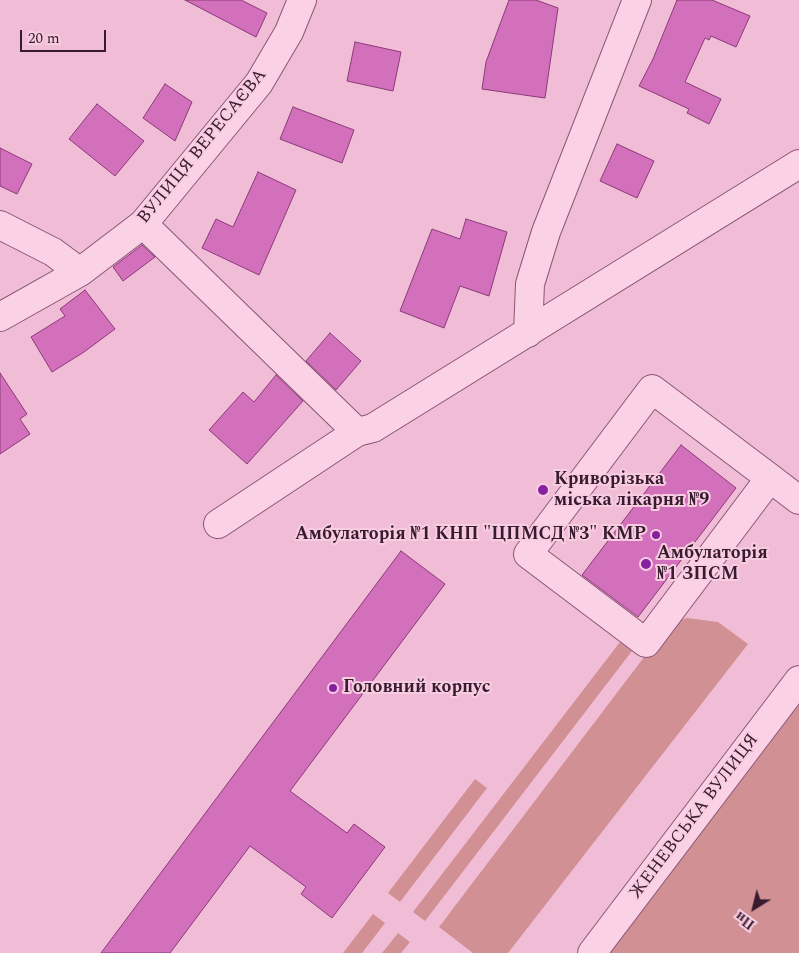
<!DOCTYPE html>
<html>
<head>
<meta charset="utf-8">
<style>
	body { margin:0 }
	#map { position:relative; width:799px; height:953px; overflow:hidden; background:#f1bdd6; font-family:Spectral,serif }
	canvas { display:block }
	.north { position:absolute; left:729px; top:883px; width:50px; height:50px; -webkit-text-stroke:4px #f8cde1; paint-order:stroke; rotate:216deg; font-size:14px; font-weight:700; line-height:20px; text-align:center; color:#381b2f }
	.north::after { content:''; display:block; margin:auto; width:18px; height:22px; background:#381b2f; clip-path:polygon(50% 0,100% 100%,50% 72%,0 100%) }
	.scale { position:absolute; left:20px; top:30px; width:86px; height:22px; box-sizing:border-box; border:2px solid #381b2f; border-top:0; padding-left:6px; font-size:15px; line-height:18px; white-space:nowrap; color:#381b2f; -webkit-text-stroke:4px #f8cde1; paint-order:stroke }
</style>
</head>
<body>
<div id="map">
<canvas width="799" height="953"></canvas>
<div class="north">Пн</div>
<div class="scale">20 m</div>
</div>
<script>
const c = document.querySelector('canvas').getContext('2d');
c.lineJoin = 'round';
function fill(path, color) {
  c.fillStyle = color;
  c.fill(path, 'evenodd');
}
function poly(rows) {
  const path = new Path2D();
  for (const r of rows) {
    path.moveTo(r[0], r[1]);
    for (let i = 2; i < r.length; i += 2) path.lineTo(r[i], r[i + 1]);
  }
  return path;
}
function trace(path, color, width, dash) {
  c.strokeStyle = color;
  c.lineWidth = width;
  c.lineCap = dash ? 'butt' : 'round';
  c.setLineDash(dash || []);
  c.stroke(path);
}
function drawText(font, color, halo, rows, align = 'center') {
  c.font = font + ' Spectral,serif';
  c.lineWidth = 4;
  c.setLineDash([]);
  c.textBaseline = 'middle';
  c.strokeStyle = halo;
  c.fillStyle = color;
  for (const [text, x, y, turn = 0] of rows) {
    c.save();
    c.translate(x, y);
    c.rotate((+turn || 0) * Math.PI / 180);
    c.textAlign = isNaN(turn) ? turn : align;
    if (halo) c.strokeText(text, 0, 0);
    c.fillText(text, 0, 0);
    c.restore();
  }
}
const green = poly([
	[687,618,718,622,748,644,508,953,473,953,439,927,670,623],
	[620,642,632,651,425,921,413,912],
	[799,680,799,953,592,953],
	[475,779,487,788,400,902,388,893],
	[373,914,385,923,362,953,343,953],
	[398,933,410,942,401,953,382,953]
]);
const building = poly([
	[185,0,241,0,267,13,256,37,185,0],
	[509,0,536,0,558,8,545,98,482,89,486,62,509,0],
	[677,0,712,0,750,16,736,47,711,36,709,40,705,38,685,82,721,99,709,124,687,113,689,109,639,86,653,59,677,0],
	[355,42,401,52,393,91,347,81,355,42],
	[165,84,192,102,175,141,143,118,165,84],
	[97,104,144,141,115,176,69,139,97,104],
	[293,107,354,130,342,163,280,139,293,107],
	[617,144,654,161,637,198,600,181,617,144],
	[0,148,32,164,17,194,0,186,0,148],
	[258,172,296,190,259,275,202,248,216,219,233,227,258,172],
	[466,219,507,232,489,296,460,286,444,328,400,311,432,229,460,239,466,219],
	[142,245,155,257,123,281,113,267,142,245],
	[85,290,115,329,84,352,52,372,31,337,65,316,60,309,85,290],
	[330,333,361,361,336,390,306,361,330,333],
	[0,373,27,414,20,419,30,434,0,454,0,373],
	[276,375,303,401,247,464,209,430,243,392,254,402,276,375],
	[681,445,736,488,638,617,582,575,681,445],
	[401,551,445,584,290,791,347,833,354,824,385,847,332,918,301,894,306,887,250,846,170,953,101,953,401,551]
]);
const minor = poly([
	[143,224,357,432,373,428,799,164],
	[0,225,53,252,80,272],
	[0,317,80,272,143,224,259,83,289,32,302,0],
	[528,333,530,284,546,232,637,0],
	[770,478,652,389,528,554,646,643,770,478,799,500],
	[218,524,357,432],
	[592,953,799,680]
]);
const markers = [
	[543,490,6,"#86209e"],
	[656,535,5,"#86209e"],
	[646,564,6,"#86209e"],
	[333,688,5,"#86209e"]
];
const streetNames = [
	["ВУЛИЦЯ ВЕРЕСАЄВА",203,147,-51],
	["ЖЕНЕВСЬКА ВУЛИЦЯ",695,817,-53]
];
const poiNames = [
	["Криворізька",554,480],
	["міська лікарня №9",554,501],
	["Амбулаторія №1 КНП \"ЦПМСД №3\" КМР",646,535,"right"],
	["Амбулаторія",657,554],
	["№1 ЗПСМ",657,575],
	["Головний корпус",343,688]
];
fill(green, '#d09094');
fill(building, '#d270bb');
trace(building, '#8b3979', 1);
trace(minor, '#8a5577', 30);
trace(minor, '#fbd1e5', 28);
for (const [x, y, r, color] of markers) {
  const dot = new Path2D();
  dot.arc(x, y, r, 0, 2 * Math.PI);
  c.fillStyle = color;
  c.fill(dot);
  trace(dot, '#f8cde1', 2);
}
drawText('18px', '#381b2f', '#f8cde1', streetNames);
drawText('bold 18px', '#381b2f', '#f8cde1', poiNames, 'left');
</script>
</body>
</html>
